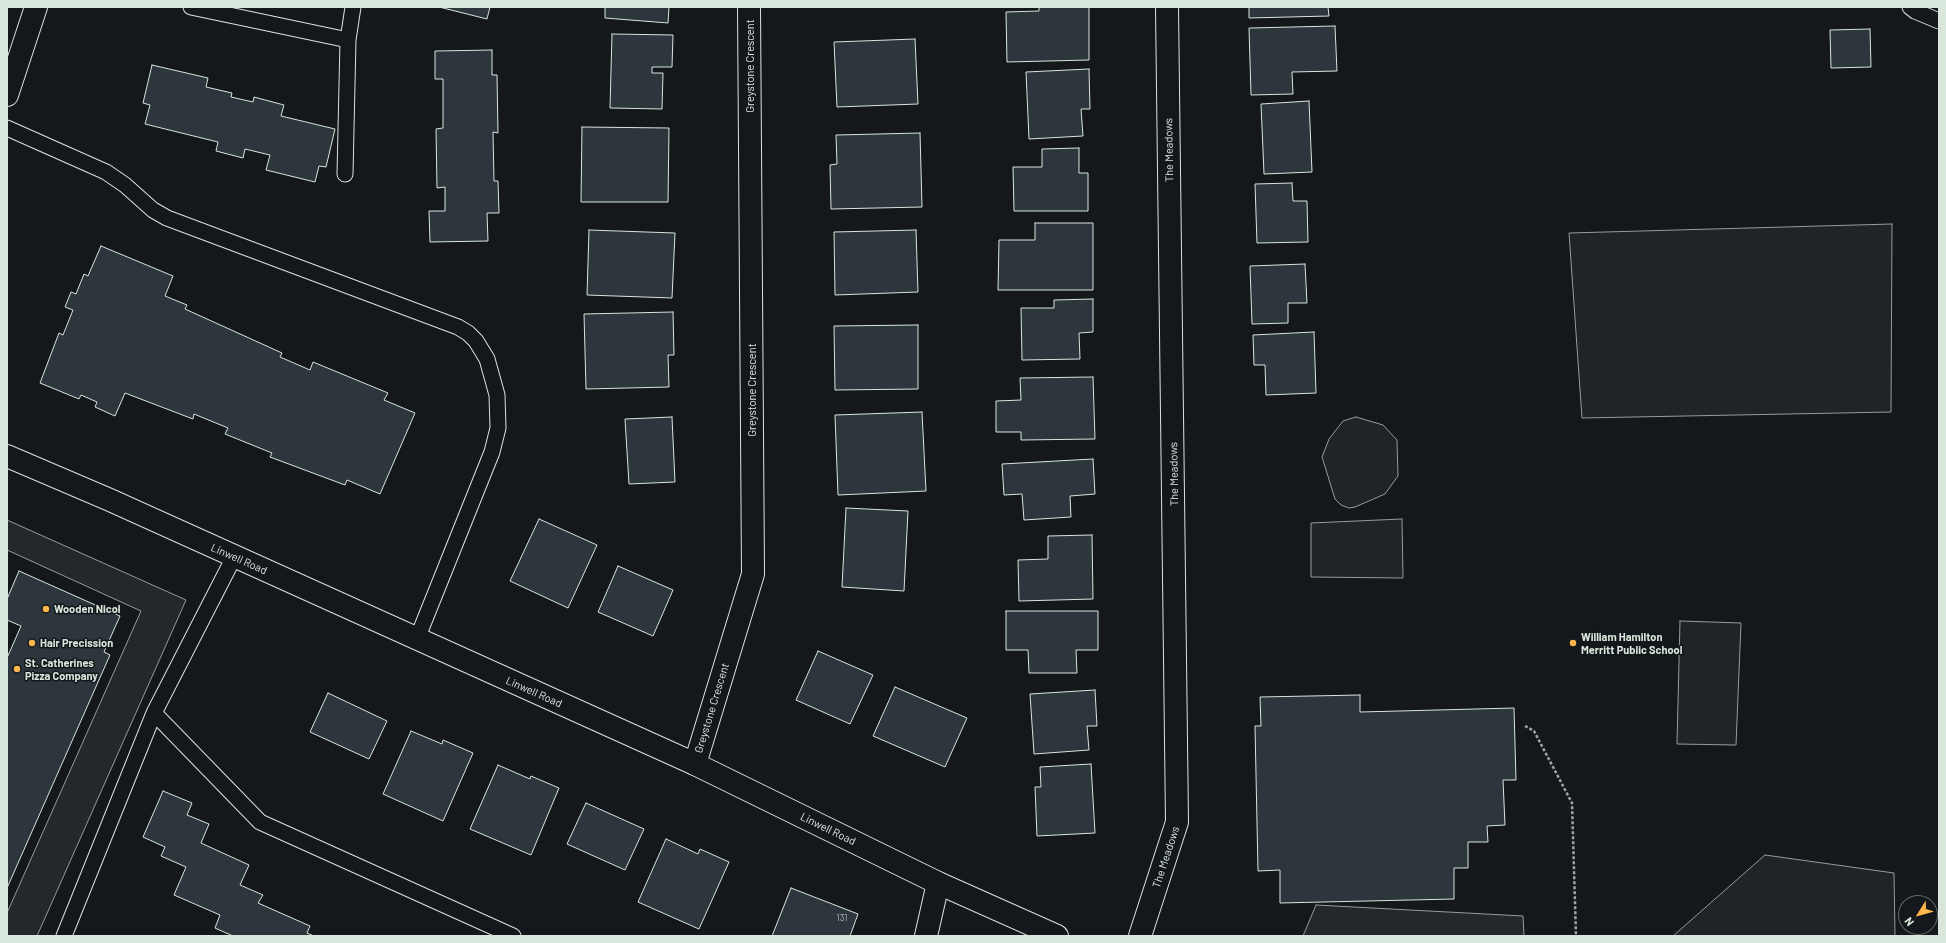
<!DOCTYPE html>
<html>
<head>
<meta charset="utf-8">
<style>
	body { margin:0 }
	#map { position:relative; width:1946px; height:943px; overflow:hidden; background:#14181c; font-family:Barlow,sans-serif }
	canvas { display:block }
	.frame { position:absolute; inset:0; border:8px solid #d8e6dc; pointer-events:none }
	.north { position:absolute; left:1898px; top:895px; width:40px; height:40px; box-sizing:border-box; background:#14181c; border:1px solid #626a69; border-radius:50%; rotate:233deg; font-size:11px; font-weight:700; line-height:16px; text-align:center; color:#d8e6dc }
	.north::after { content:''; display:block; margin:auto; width:14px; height:18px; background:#ffb74d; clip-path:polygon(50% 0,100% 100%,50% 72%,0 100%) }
</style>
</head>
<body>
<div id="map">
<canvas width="1946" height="943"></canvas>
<div class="frame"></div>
<div class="north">N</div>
</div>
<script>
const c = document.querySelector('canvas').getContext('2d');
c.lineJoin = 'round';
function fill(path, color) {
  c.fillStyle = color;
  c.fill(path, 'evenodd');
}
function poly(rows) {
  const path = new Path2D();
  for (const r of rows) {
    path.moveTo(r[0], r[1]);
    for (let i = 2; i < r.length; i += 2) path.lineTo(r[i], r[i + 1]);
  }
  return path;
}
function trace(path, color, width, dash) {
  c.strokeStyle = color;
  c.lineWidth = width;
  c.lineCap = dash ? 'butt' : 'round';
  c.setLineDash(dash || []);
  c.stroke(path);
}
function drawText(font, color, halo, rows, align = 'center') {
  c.font = font + ' Barlow,sans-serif';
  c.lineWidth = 3;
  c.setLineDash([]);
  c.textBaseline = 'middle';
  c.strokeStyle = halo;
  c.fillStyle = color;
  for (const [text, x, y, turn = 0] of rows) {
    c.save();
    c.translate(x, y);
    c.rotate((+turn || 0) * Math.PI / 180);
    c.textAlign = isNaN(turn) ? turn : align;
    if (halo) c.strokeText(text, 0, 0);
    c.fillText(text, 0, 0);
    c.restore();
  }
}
const green = poly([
	[1892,224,1891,412,1582,418,1569,233,1892,224],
	[1356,417,1383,425,1397,440,1398,476,1385,494,1355,507,1349,508,1341,505,1335,499,1322,457,1329,439,1343,421,1356,417],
	[1402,519,1403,578,1311,577,1311,523,1402,519],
	[1680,621,1741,623,1736,745,1677,744,1680,621],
	[1765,855,1894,873,1895,936,1673,936,1765,855]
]);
const parking = poly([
	[7,520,186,600,37,936,7,936,7,913,141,611,7,550,7,520],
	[1316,905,1523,916,1524,936,1303,936,1316,905]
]);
const building = poly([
	[439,7,490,7,487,19,439,7],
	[605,7,669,7,668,23,605,18,605,7],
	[1039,7,1089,7,1089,60,1007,62,1006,12,1039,11,1039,7],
	[1249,7,1328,7,1329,16,1249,18,1249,7],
	[1335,26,1337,71,1292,72,1293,94,1251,95,1249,28,1335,26],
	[1870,29,1871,67,1831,68,1830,30,1870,29],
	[612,34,673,35,672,67,652,67,652,73,663,73,662,109,610,108,612,34],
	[915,39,918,104,837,107,834,42,915,39],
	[492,50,492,75,497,75,498,133,493,132,494,181,498,181,499,213,487,213,488,241,430,242,429,211,445,211,445,187,437,188,436,129,443,128,443,79,435,79,435,51,492,50],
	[152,65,208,78,206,87,232,93,231,97,253,102,254,97,284,105,281,116,335,129,326,167,319,166,315,182,266,170,270,155,245,149,243,158,216,151,218,142,145,124,150,105,143,103,152,65],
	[1089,69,1090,109,1081,109,1083,136,1029,139,1026,72,1089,69],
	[1309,101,1312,172,1264,174,1261,104,1309,101],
	[582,127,669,128,668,202,581,202,582,127],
	[920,133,922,207,831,209,830,165,837,164,836,135,920,133],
	[1079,148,1079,173,1088,173,1088,211,1014,211,1013,167,1042,167,1042,149,1079,148],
	[1292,183,1293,201,1307,201,1308,242,1257,243,1255,184,1292,183],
	[1035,223,1093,223,1093,290,998,290,999,240,1035,240,1035,223],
	[589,230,675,233,672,298,587,295,589,230],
	[916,230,918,292,835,295,834,232,916,230],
	[101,246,173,276,165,296,187,305,185,309,282,353,280,357,310,370,313,362,388,393,384,400,415,413,380,494,347,480,345,485,270,457,272,453,225,434,228,428,194,414,193,419,125,393,115,416,95,407,97,402,81,395,79,399,40,383,59,333,63,335,73,310,65,307,71,292,76,294,84,274,88,276,101,246],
	[1305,264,1307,303,1288,303,1288,323,1252,324,1250,266,1305,264],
	[1093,299,1093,332,1079,333,1080,359,1022,360,1021,308,1054,308,1054,300,1093,299],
	[673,312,674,355,668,355,669,387,586,389,584,314,673,312],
	[918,325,918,389,835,390,834,326,918,325],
	[1314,332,1316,393,1266,395,1265,365,1254,365,1253,335,1314,332],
	[1093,377,1095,439,1021,440,1021,432,996,432,996,401,1021,400,1020,378,1093,377],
	[922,412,926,491,838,495,835,415,922,412],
	[672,417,675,482,629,484,625,419,672,417],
	[1093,459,1095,494,1070,496,1071,517,1024,520,1022,494,1004,495,1002,464,1093,459],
	[846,508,908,511,904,591,842,587,846,508],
	[539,519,597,545,568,608,510,581,539,519],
	[1092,535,1093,599,1019,601,1018,560,1048,559,1048,536,1092,535],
	[618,566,673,590,653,636,598,612,618,566],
	[19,571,120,616,104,652,110,655,7,888,7,658,21,626,7,620,7,599,19,571],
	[1006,611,1098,611,1098,650,1076,650,1077,673,1029,673,1028,650,1006,650,1006,611],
	[818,651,873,675,850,724,796,700,818,651],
	[895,687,967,718,945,767,873,736,895,687],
	[1095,690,1097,726,1087,726,1089,750,1034,754,1030,694,1095,690],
	[328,693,387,721,369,759,310,732,328,693],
	[1360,695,1360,712,1514,708,1516,780,1503,780,1505,825,1487,826,1488,842,1468,842,1468,868,1454,868,1454,899,1280,903,1280,870,1258,871,1255,726,1261,726,1260,697,1360,695],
	[411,731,442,744,443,740,473,753,443,821,383,794,411,731],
	[1091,764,1095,833,1037,836,1035,787,1041,787,1040,767,1091,764],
	[498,765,530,779,531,776,559,788,531,855,470,829,498,765],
	[163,791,192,803,187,815,209,824,201,843,249,865,240,885,263,895,258,903,310,926,307,933,314,936,233,936,215,928,220,915,174,895,186,867,161,856,165,847,143,837,163,791],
	[586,803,644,829,625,870,567,844,586,803],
	[666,839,698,854,700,849,729,862,699,929,638,902,666,839],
	[791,888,858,914,850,936,772,936,791,888]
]);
const path = poly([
	[1525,726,1534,731,1572,803,1576,936]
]);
const service = poly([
	[191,7,348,40],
	[1910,7,1915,11,1939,21],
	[7,128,106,172,125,185,153,210,167,218,458,327,468,333,476,341,487,359,497,395,498,428,492,452,417,639],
	[345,174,348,40,353,7],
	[154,713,260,822,513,936],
	[64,936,154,713,234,557]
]);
const minor = poly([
	[695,764,753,574,749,7],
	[926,936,938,883],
	[1140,936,1177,822,1167,7]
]);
const secondary = poly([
	[7,95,36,7],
	[7,456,110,500,695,764,938,883,1057,936]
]);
const markers = [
	[46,609,4,"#ffb74d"],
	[32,643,4,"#ffb74d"],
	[1573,643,4,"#ffb74d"],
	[17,669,4,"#ffb74d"]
];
const numberNames = [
	["131",842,918]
];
const streetNames = [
	["Greystone Crescent",750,66,-90],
	["The Meadows",1169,150,-91],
	["Greystone Crescent",752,390,-90],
	["The Meadows",1174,474,-91],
	["Linwell Road",239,559,24],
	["Linwell Road",534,692,24],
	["Greystone Crescent",712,708,-73],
	["Linwell Road",828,829,26],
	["The Meadows",1166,857,-72]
];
const poiNames = [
	["Wooden Nicol",54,609],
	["William Hamilton",1581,637],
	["Merritt Public School",1581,650],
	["Hair Precission",40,643],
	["St. Catherines",25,663],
	["Pizza Company",25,676]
];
fill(green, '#202428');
trace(green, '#939e99', 1);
fill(parking, '#24282b');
trace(parking, '#939e99', 1);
fill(building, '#2c363c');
trace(building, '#d8e6dc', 1);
trace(service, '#d8e6dc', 17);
trace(minor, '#d8e6dc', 24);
trace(secondary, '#d8e6dc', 24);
trace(path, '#9da8a2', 2.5, [3, 2]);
trace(service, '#14181c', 15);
trace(minor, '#14181c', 22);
trace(secondary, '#14181c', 22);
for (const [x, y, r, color] of markers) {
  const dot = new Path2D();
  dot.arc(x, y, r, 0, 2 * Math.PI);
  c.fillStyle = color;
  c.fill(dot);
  trace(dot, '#14181c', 1.5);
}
drawText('9px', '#adbab4', null, numberNames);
drawText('11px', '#d8e6dc', '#14181c', streetNames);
drawText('bold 11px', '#d8e6dc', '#14181c', poiNames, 'left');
</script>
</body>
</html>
